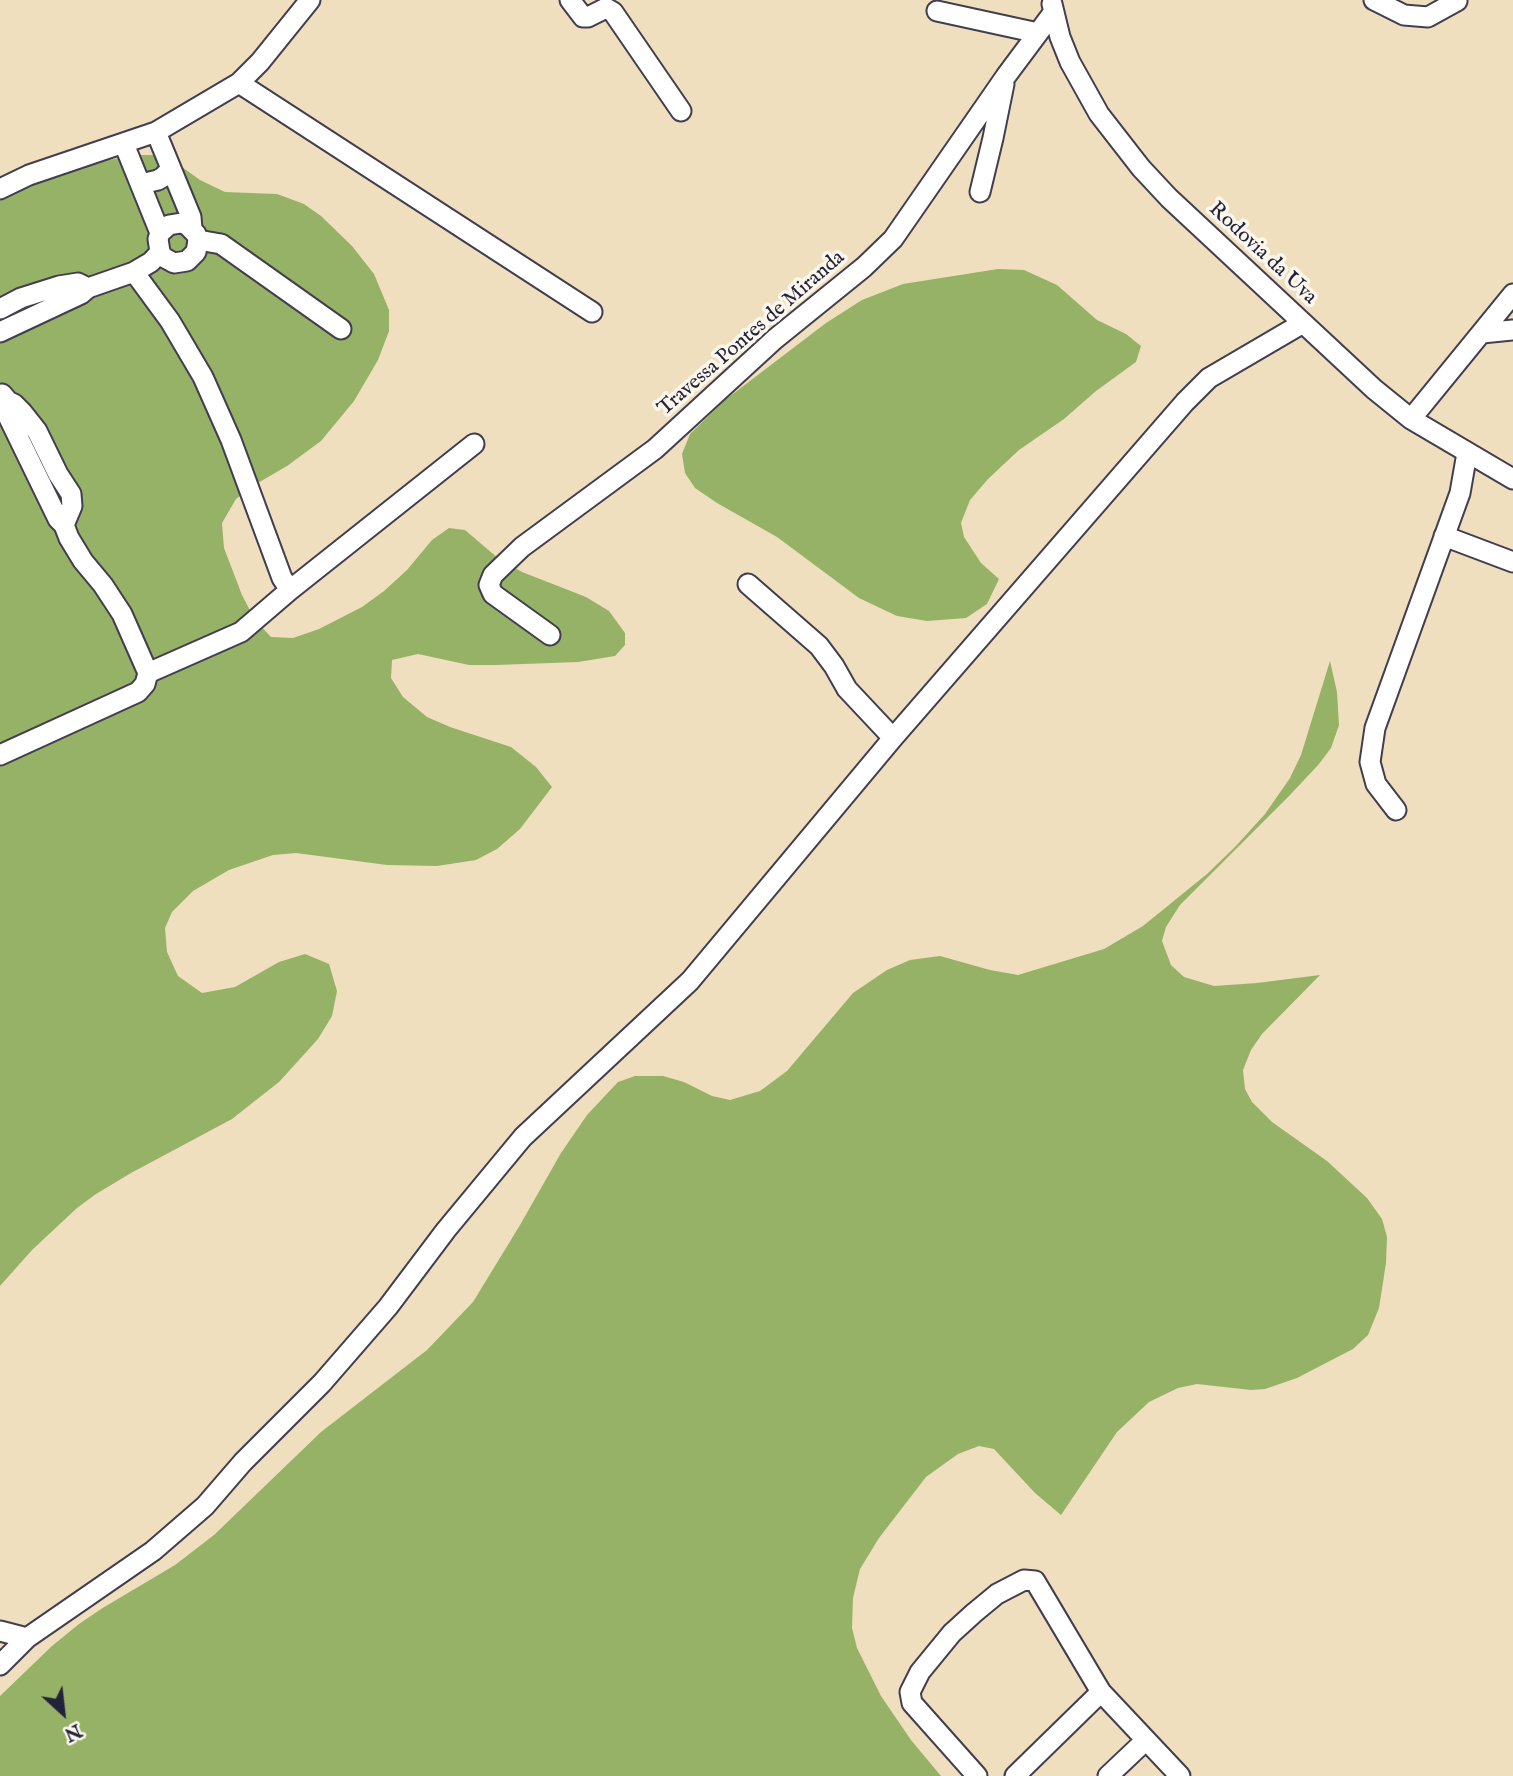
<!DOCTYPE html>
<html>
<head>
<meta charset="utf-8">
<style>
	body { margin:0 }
	#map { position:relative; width:1513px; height:1776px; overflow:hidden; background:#efdfbe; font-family:"IM FELL English",serif }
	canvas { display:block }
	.north { position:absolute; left:28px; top:1678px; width:70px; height:70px; -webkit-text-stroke:5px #fbf7ec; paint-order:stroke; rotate:153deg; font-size:19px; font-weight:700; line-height:28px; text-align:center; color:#22223b }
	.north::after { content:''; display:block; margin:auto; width:24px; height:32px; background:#22223b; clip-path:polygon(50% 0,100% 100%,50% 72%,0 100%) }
</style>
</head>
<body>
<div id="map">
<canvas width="1513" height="1776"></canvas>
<div class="north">N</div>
</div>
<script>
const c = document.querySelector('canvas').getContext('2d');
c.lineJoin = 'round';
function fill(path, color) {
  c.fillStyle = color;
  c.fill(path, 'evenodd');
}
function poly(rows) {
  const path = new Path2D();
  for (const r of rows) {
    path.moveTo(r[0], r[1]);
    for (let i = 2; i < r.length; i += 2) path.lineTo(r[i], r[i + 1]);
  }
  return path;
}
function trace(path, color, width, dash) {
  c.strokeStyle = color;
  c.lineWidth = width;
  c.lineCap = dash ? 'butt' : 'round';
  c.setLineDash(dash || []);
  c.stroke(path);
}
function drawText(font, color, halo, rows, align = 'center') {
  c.font = font + ' "IM FELL English",serif';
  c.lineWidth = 7;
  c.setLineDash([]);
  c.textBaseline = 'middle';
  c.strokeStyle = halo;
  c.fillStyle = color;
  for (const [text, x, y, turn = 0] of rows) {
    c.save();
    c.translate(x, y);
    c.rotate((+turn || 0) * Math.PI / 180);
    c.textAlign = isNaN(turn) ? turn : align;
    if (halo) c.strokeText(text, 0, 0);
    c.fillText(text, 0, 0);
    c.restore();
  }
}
const forest = poly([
	[132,155,153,155,175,162,200,180,225,192,277,194,304,204,321,216,352,246,374,274,389,310,389,331,378,360,354,401,321,441,287,466,256,484,236,499,222,523,224,548,242,595,255,620,271,637,293,638,319,629,362,607,384,591,407,570,432,540,449,528,465,530,499,559,522,572,586,597,609,611,625,633,625,645,615,656,578,662,496,665,469,665,418,654,392,660,391,678,403,697,427,717,450,727,511,747,536,767,552,787,520,829,497,849,476,860,437,866,387,865,296,853,273,855,229,870,193,891,172,912,165,928,167,952,178,976,202,993,235,987,279,962,305,954,329,964,337,991,332,1016,318,1039,279,1082,232,1119,131,1173,96,1194,77,1208,32,1250,0,1286,0,184],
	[998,269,1024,270,1057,285,1097,320,1126,334,1141,346,1136,362,1096,391,1064,419,1019,450,988,479,970,500,961,523,964,537,981,563,999,579,987,604,966,618,927,621,897,616,859,598,777,537,717,503,695,488,685,473,682,454,690,434,725,400,826,323,862,300,903,284],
	[1330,661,1337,692,1339,725,1331,748,1319,764,1290,795,1180,905,1166,927,1162,941,1171,965,1184,977,1214,986,1257,983,1320,975,1262,1034,1251,1050,1243,1070,1245,1089,1252,1102,1272,1122,1327,1161,1367,1198,1382,1219,1387,1237,1386,1263,1379,1308,1368,1335,1353,1349,1297,1378,1265,1389,1251,1390,1197,1384,1178,1388,1149,1402,1117,1432,1061,1515,1035,1493,994,1449,979,1446,958,1454,926,1477,879,1538,860,1569,853,1598,852,1628,857,1648,881,1696,911,1740,941,1776,0,1776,0,1696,52,1646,79,1624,101,1609,175,1565,214,1535,321,1432,427,1350,473,1302,520,1225,561,1153,587,1115,618,1082,635,1076,663,1076,684,1082,712,1096,730,1100,760,1091,787,1071,853,993,887,970,910,960,940,956,990,970,1018,975,1104,949,1143,926,1207,874,1235,847,1265,814,1290,778,1301,755]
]);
const minor = poly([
	[570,0,583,17,588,17,606,8,613,12,681,111],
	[1374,0,1404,15,1428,17,1457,1],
	[1052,4,1060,37,1070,62,1099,114,1141,168,1169,198,1374,389,1411,419,1513,479],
	[937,11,1038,33],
	[239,83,592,312],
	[156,132,191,217,192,229],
	[124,144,160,233],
	[141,184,158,180,163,177,171,169],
	[0,189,29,175,156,132,239,83,260,62,310,0],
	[980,192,993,138,1004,84],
	[198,240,221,244,341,329],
	[134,272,170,321,203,377,231,440,282,578,290,590],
	[0,309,21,298,59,286,78,283,88,288],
	[0,332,81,294,88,288,134,272,151,262,160,252,158,239,160,233,169,225,181,223,187,225,196,234,198,240,196,252,187,261,174,263,163,257,160,252],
	[1482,333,1513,330],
	[2,394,8,401,14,404,22,412,37,431,58,474,71,494,72,506,64,525],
	[1411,419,1513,294],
	[1444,536,1513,562],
	[748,584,819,646,834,666,847,689,893,738],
	[550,635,493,594,489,585,493,575,522,547,655,449,775,339,864,267,893,239,1006,76,1053,13],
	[148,673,241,632,290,590,474,444],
	[0,755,138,692,145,684,148,673,122,614,103,585,83,561,69,538,64,525,58,519,6,412,8,401],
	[1396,810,1376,784,1370,762,1375,728,1460,493,1467,453],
	[0,1631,27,1638],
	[0,1665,27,1638,153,1551,205,1506,243,1462,322,1383,388,1307,446,1230,523,1137,690,981,893,738,1185,402,1209,378,1303,323],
	[977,1776,912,1703,910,1692,920,1672,952,1633,974,1613,997,1594,1024,1580,1035,1581,1101,1692,1180,1776],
	[1015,1776,1101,1692],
	[1108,1776,1146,1740]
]);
const streetNames = [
	["Rodovia da Uva",1262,254,43],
	["Travessa Pontes de Miranda",752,334,-41]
];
fill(forest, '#96b266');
trace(minor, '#413e4f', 23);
trace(minor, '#fff', 19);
drawText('21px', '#22223b', '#fbf7ec', streetNames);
</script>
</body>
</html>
